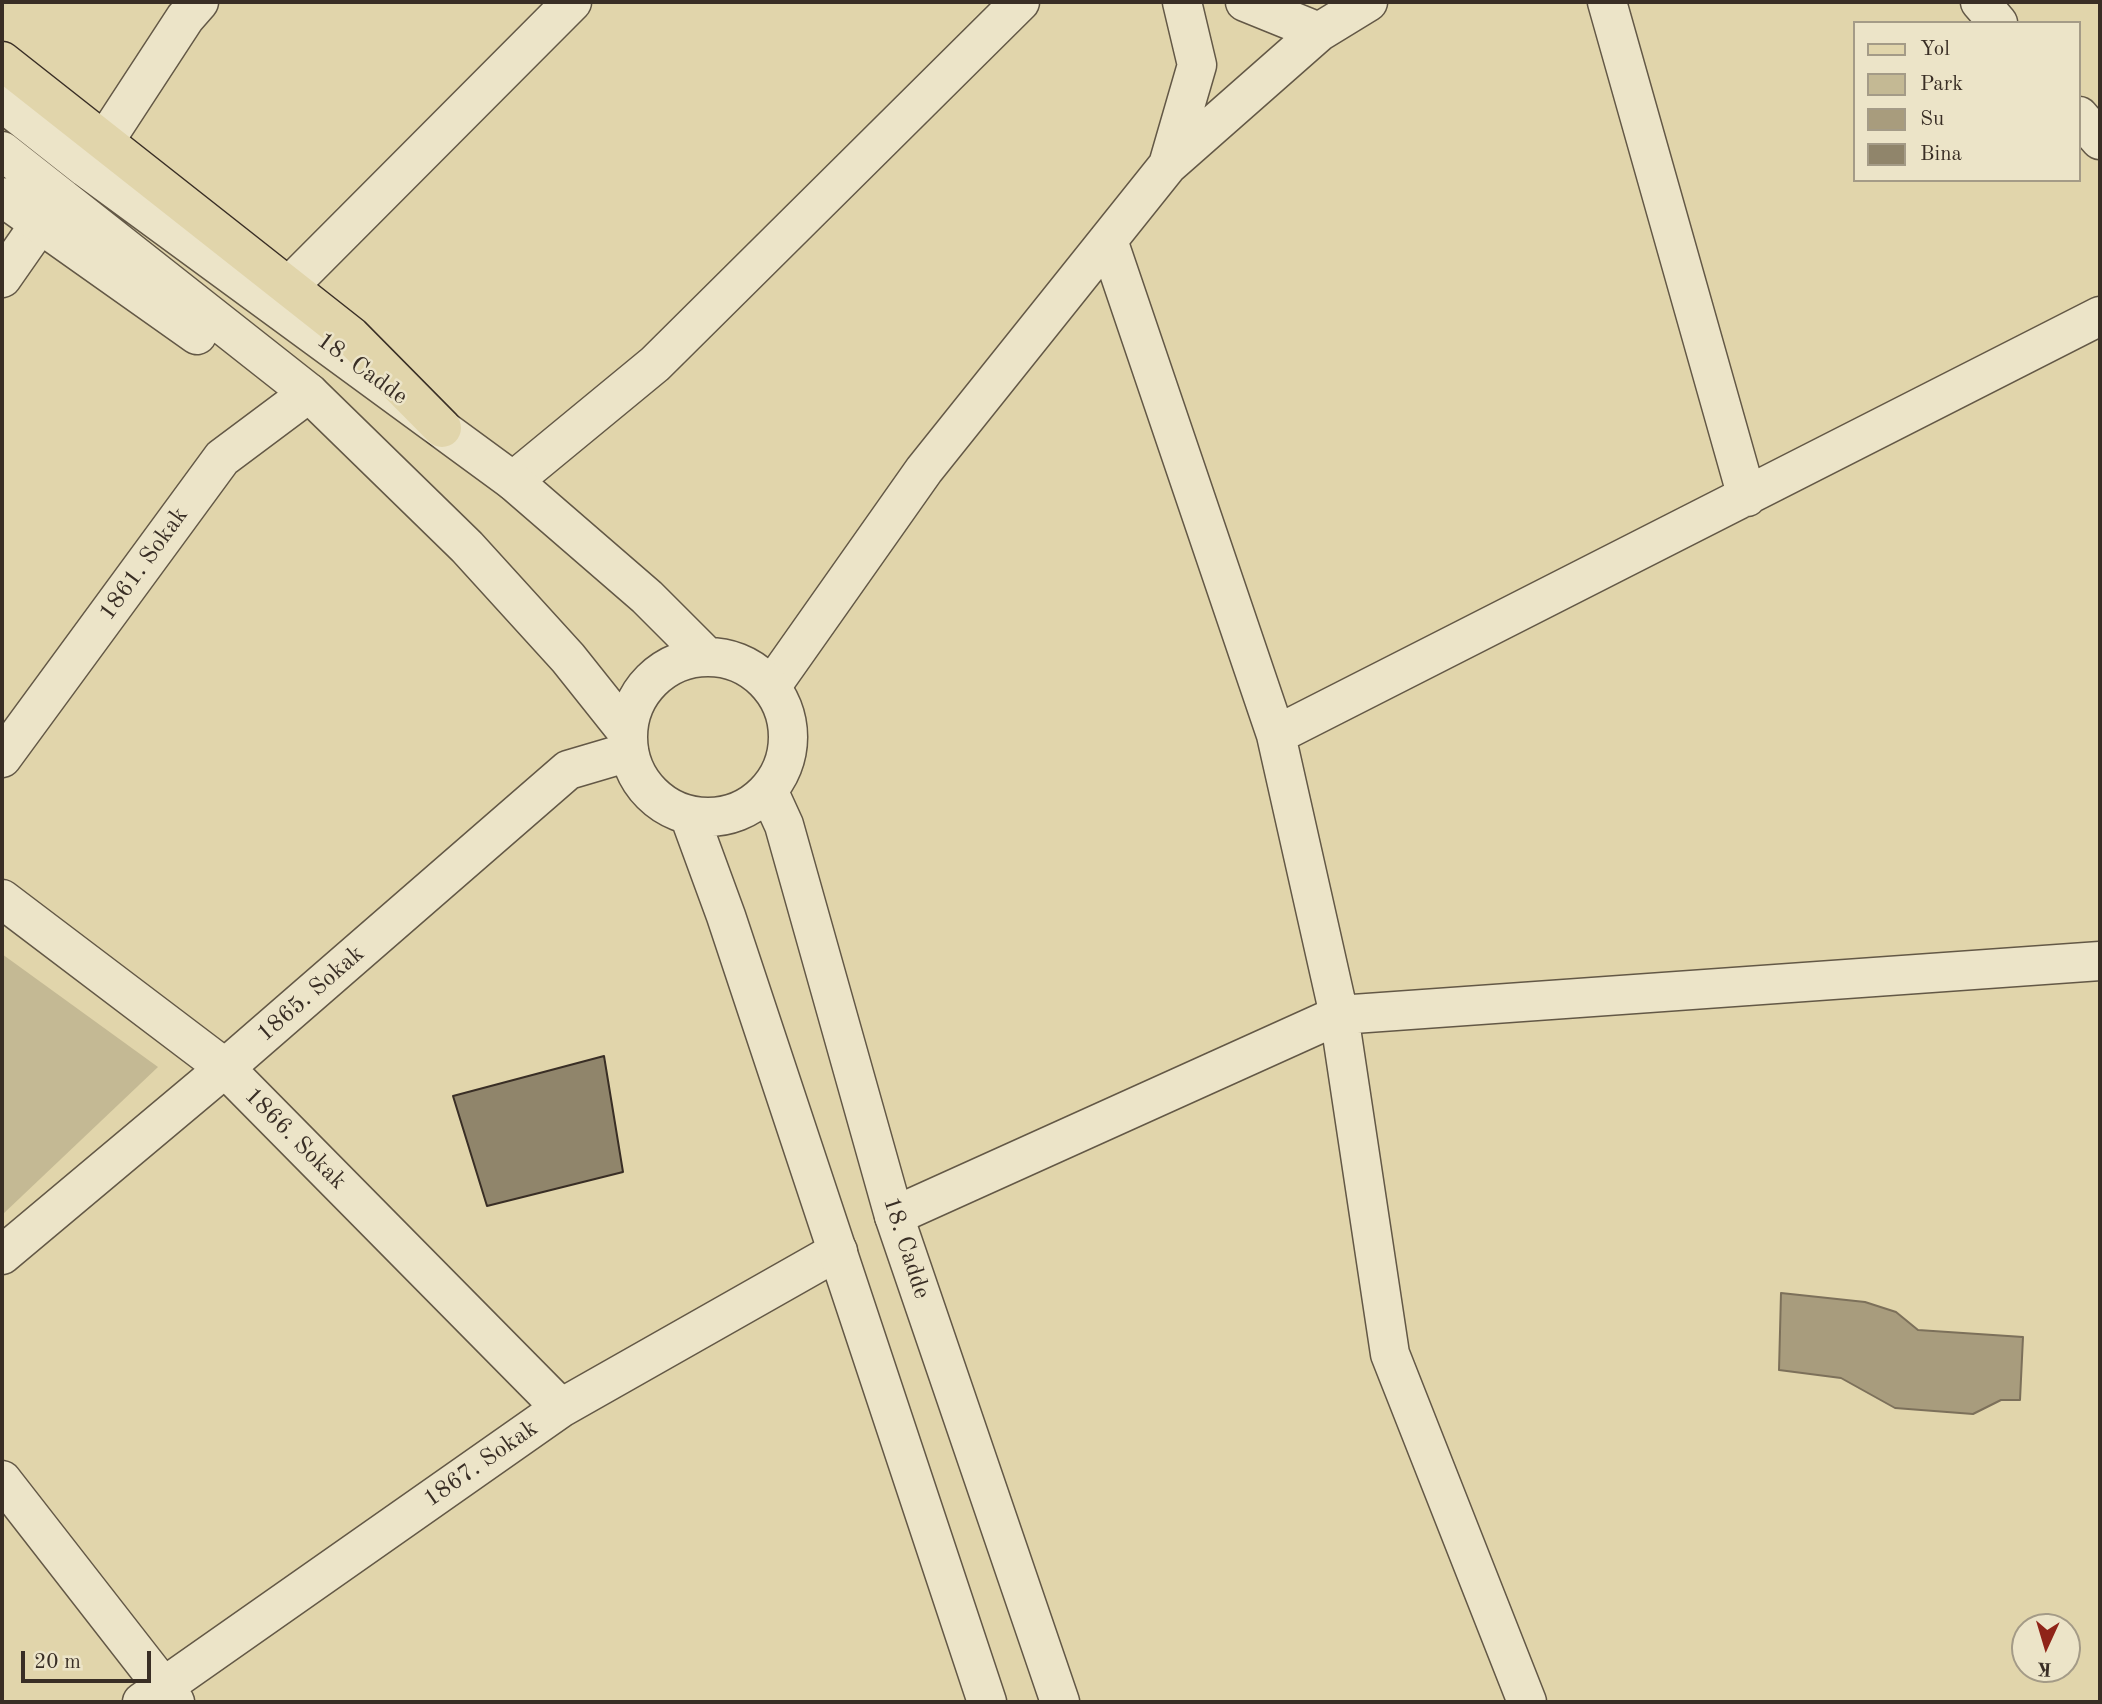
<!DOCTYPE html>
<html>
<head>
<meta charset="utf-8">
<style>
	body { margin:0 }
	#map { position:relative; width:2102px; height:1704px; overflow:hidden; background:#e1d5ab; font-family:"Old Standard TT",serif }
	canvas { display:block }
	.frame { position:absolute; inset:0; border:4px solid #392e25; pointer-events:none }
	.legend { position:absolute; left:1853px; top:21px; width:228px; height:161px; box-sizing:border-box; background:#ece4c8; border:2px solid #a49b87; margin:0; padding:9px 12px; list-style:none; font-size:21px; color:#392e25 }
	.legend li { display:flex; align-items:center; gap:14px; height:35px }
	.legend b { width:35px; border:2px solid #a49b87 }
	.north { position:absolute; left:2011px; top:1613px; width:70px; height:70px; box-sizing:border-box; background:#ece4c8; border:2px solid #a49b87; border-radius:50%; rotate:184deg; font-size:19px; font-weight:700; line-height:28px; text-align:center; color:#392e25 }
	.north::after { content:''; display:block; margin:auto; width:24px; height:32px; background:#8f2418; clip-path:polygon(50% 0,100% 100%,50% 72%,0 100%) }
	.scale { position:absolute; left:21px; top:1651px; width:130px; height:32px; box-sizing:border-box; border:4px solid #392e25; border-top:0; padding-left:9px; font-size:21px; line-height:24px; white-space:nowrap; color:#392e25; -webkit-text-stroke:5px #ece4c8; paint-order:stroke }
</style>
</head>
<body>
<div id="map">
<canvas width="2102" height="1704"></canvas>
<div class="frame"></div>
<ul class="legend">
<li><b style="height:9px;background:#e1d5ab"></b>Yol</li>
<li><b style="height:19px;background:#c4b994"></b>Park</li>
<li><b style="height:19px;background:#a89c7d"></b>Su</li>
<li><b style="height:19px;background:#90856b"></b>Bina</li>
</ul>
<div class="north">K</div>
<div class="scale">20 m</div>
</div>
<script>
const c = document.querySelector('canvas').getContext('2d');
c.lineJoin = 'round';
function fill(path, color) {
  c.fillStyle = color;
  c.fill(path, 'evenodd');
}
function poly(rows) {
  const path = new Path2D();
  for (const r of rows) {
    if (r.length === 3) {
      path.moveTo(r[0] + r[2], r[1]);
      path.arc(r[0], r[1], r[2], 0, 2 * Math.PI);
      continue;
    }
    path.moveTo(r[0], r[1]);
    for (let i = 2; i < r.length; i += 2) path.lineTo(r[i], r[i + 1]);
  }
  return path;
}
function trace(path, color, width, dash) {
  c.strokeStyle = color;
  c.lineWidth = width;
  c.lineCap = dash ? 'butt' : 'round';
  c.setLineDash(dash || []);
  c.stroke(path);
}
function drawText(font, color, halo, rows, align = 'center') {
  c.font = font + ' "Old Standard TT",serif';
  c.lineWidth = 5;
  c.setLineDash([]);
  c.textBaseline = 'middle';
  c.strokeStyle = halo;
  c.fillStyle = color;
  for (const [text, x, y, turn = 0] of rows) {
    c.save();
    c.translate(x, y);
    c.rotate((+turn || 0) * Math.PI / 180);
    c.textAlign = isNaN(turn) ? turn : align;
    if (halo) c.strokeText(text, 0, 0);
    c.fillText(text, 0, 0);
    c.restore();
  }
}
const green = poly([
	[2,954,158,1067,2,1215]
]);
const water = poly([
	[1781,1293,1865,1302,1896,1312,1918,1330,2023,1337,2020,1400,2001,1400,1973,1414,1895,1408,1841,1378,1779,1370,1781,1293]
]);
const building = poly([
	[604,1056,623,1172,487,1206,453,1096,604,1056]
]);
const minor = poly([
	[1245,2,1319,32],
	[1607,2,1747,497],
	[1980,2,1998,23],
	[2079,116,2100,140],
	[104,142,185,18,199,2],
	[1168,165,1197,65,1182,2],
	[1108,240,1276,735,1339,1015,1390,1354,1527,1702],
	[2,278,39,225],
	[288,287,572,2],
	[513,481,655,364,1020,2],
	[771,687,924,470,1168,165,1319,32,1368,2],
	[1276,735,2100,316],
	[2,758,222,458,309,393],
	[2,899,225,1068,561,1408],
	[894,1216,1339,1015,2100,961],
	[2,1255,225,1068,568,770,629,752],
	[2,1480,175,1702],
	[142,1702,561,1408,838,1251]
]);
const tertiary = poly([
	[2,102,86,168,513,481,647,597,706,656],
	[2,151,309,393,467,547,568,658,627,732],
	[2,197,197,335],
	[708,737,80],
	[768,790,784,825,894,1216,1060,1702],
	[689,815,726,916,987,1702]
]);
const primary = poly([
	[2,61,351,336,442,428]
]);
const streetNames = [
	["18. Cadde",362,369,36],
	["1861. Sokak",144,564,-54],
	["1865. Sokak",311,994,-41],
	["1866. Sokak",295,1139,45],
	["18. Cadde",906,1248,72],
	["1867. Sokak",481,1464,-35]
];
fill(green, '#c4b994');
fill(water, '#a89c7d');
trace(water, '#7c705a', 2);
fill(building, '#90856b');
trace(building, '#392e25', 2);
trace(minor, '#635846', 41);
trace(tertiary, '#635846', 41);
trace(primary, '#392e25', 41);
trace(minor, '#ece4c8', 38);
trace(tertiary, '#ece4c8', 38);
trace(primary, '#e1d5ab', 38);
drawText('24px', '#392e25', '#ece4c8', streetNames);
</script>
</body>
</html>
